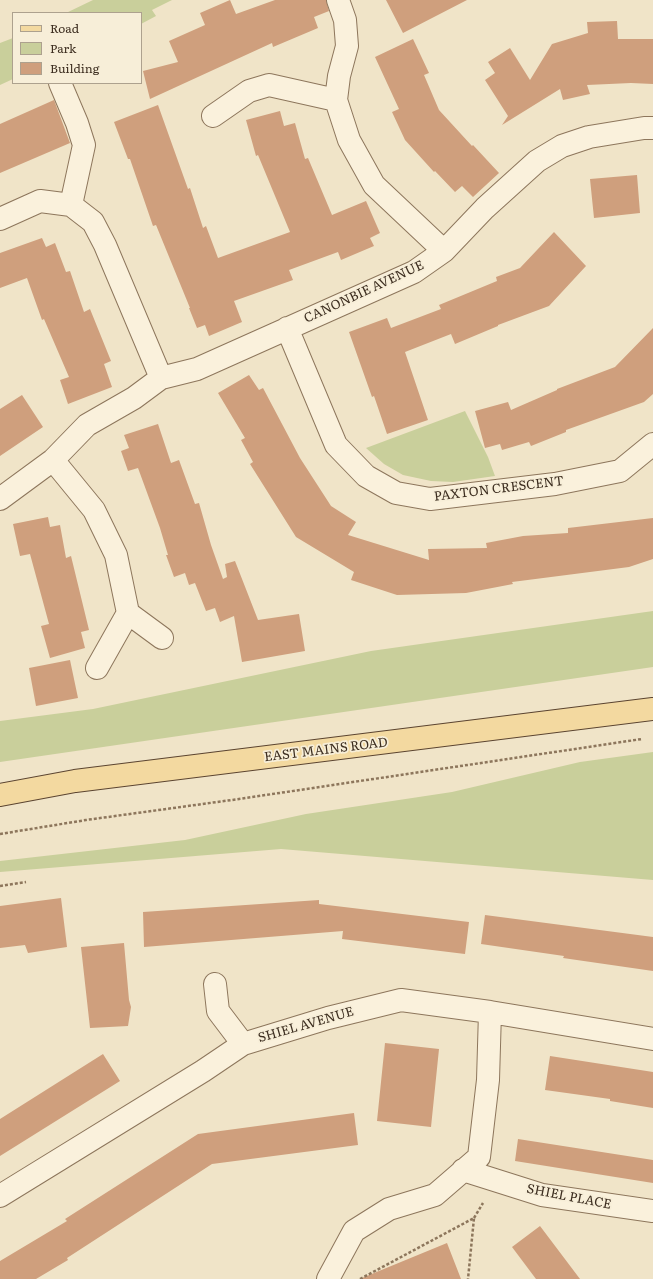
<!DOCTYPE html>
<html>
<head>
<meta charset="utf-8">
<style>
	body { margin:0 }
	#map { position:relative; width:653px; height:1279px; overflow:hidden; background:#f0e4c8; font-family:Literata,serif }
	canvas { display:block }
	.legend { position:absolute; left:12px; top:12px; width:130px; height:72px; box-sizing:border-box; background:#f7eed8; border:1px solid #ada18e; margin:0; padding:5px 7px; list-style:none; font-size:12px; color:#3d2e20 }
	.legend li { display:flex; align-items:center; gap:8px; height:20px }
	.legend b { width:20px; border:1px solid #ada18e }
</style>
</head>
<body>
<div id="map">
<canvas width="653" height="1279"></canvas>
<ul class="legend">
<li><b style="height:5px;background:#f3d9a0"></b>Road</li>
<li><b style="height:11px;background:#c9cf9b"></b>Park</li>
<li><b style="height:11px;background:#cf9f7d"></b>Building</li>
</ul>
</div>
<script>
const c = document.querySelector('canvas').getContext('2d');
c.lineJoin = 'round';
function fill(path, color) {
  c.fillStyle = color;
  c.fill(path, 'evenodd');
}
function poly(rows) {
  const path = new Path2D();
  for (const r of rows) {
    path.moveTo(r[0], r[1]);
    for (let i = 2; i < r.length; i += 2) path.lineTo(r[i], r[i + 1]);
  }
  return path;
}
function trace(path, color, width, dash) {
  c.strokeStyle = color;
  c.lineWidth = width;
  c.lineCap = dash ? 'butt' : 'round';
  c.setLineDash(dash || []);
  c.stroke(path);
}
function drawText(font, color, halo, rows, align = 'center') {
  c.font = font + ' Literata,serif';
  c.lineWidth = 3.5;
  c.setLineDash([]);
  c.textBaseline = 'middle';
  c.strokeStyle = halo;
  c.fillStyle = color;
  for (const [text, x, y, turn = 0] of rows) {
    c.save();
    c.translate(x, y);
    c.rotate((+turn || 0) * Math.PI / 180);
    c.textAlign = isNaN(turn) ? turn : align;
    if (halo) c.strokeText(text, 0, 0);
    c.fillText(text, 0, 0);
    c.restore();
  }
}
const green = poly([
	[93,0,172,0,152,10,156,16,141,24,141,13,66,13],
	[13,38,13,79,0,85,0,43],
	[465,411,488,457,495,476,453,482,431,481,403,475,384,464,366,448],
	[653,611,653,667,0,762,0,721,93,709,371,651],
	[653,752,653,880,281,849,0,872,0,861,185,840,306,814,452,792,580,762]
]);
const building = poly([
	[230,0,236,14,275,0,326,0,329,11,314,17,318,28,273,47,272,43,150,99,143,71,178,62,169,41,205,25,200,13],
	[386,0,467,0,403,33],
	[617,21,618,39,653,39,653,84,631,83,587,85,590,94,563,100,560,89,502,125,508,116,485,80,495,73,488,62,510,48,530,80,552,44,588,33,587,22],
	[413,39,429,73,424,75,439,110,472,146,473,145,499,173,473,197,462,186,455,192,435,171,434,172,405,140,392,112,399,109,375,57],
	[54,100,70,143,0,173,0,124],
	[158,105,188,189,190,188,203,228,206,226,218,258,290,232,258,155,256,156,246,120,280,111,284,126,295,123,305,159,308,158,332,215,366,201,380,233,370,238,374,246,341,260,338,252,289,270,293,280,234,301,242,322,209,336,205,325,197,328,189,308,190,308,156,225,153,226,130,159,128,159,114,122],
	[637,175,640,213,594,218,590,179],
	[554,232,586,266,549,306,498,325,498,326,455,344,451,334,405,352,428,420,387,434,374,396,372,397,349,332,387,318,391,328,441,309,439,305,497,281,496,277,520,268],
	[42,238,46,247,55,243,66,272,70,271,84,312,90,309,111,361,104,364,112,387,68,404,60,380,69,377,44,319,42,320,27,278,0,288,0,253],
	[653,328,653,394,644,402,566,430,566,432,531,446,529,442,502,450,500,444,485,448,475,411,508,402,511,410,557,390,557,389,615,367],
	[249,375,259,390,263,388,300,458,331,506,356,522,348,535,429,560,428,549,487,548,486,543,523,536,568,533,568,528,653,518,653,559,629,567,512,582,513,584,466,593,397,595,351,580,354,572,296,537,250,464,253,462,241,440,245,438,218,393],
	[22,395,43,427,0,456,0,409],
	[158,424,171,463,179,460,195,504,199,503,211,545,223,579,227,577,225,564,235,561,258,620,299,614,305,651,242,662,234,616,220,622,215,608,206,611,195,583,189,585,185,573,174,577,166,555,168,555,160,528,138,468,128,471,121,451,129,448,124,435],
	[48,517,50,527,60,525,66,558,71,556,89,630,81,632,85,648,50,658,41,626,49,624,30,554,20,556,13,524],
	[70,660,78,698,36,706,29,668],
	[61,898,67,947,28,953,25,945,0,948,0,906],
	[319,900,319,904,469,922,465,954,342,939,343,931,144,947,143,912],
	[485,915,653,937,653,971,563,958,564,956,481,944],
	[124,943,129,1000,131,1007,128,1026,90,1028,81,947],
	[385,1043,439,1049,431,1127,377,1121],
	[103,1054,120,1081,0,1156,0,1119],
	[550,1056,653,1072,653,1108,610,1101,610,1099,545,1090],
	[354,1113,358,1145,212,1164,67,1258,68,1260,36,1279,0,1279,0,1261,67,1221,65,1219,198,1134],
	[518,1139,653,1160,653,1183,515,1161],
	[540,1226,580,1279,536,1279,512,1247],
	[447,1243,461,1279,362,1279,362,1278]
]);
const path = poly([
	[0,834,86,820,239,799,642,739],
	[0,886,26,882],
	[474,1218,483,1203],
	[360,1279,474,1218,468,1279]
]);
const minor = poly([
	[338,0,345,20,347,46,339,76,336,100,349,140,374,185,444,251],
	[60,83,77,123,84,145,71,205],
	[213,116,249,91,269,85,336,100],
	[0,219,40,201,71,205,93,222,105,245,161,378],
	[287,328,336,445,366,476,396,493,430,499,555,484,620,471,653,444],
	[53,460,94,510,116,555,128,613,162,638],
	[0,499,53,460,87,425,134,398,161,378,197,369,414,272,444,251,485,208,537,161,562,146,589,137,644,128,653,128],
	[97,668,128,613],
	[215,984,218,1011,243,1044],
	[463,1170,542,1195,653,1211],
	[0,1196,203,1071,243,1044,328,1018,401,1000,490,1012,653,1039],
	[328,1279,354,1231,389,1209,435,1195,479,1157,488,1080,490,1012]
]);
const major = poly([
	[0,795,75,781,653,709]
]);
const streetNames = [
	["CANONBIE AVENUE",364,292,-25],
	["PAXTON CRESCENT",499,489,-7],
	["EAST MAINS ROAD",326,750,-7],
	["SHIEL AVENUE",306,1025,-16],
	["SHIEL PLACE",569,1197,11]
];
fill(green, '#c9cf9b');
fill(building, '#cf9f7d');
trace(minor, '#8d765c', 24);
trace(major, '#5b4430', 24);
trace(path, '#8d765c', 2.5, [3, 2]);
trace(minor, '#faf1dc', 22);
trace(major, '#f3d9a0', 22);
drawText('13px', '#3d2e20', '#f7eed8', streetNames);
</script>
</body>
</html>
